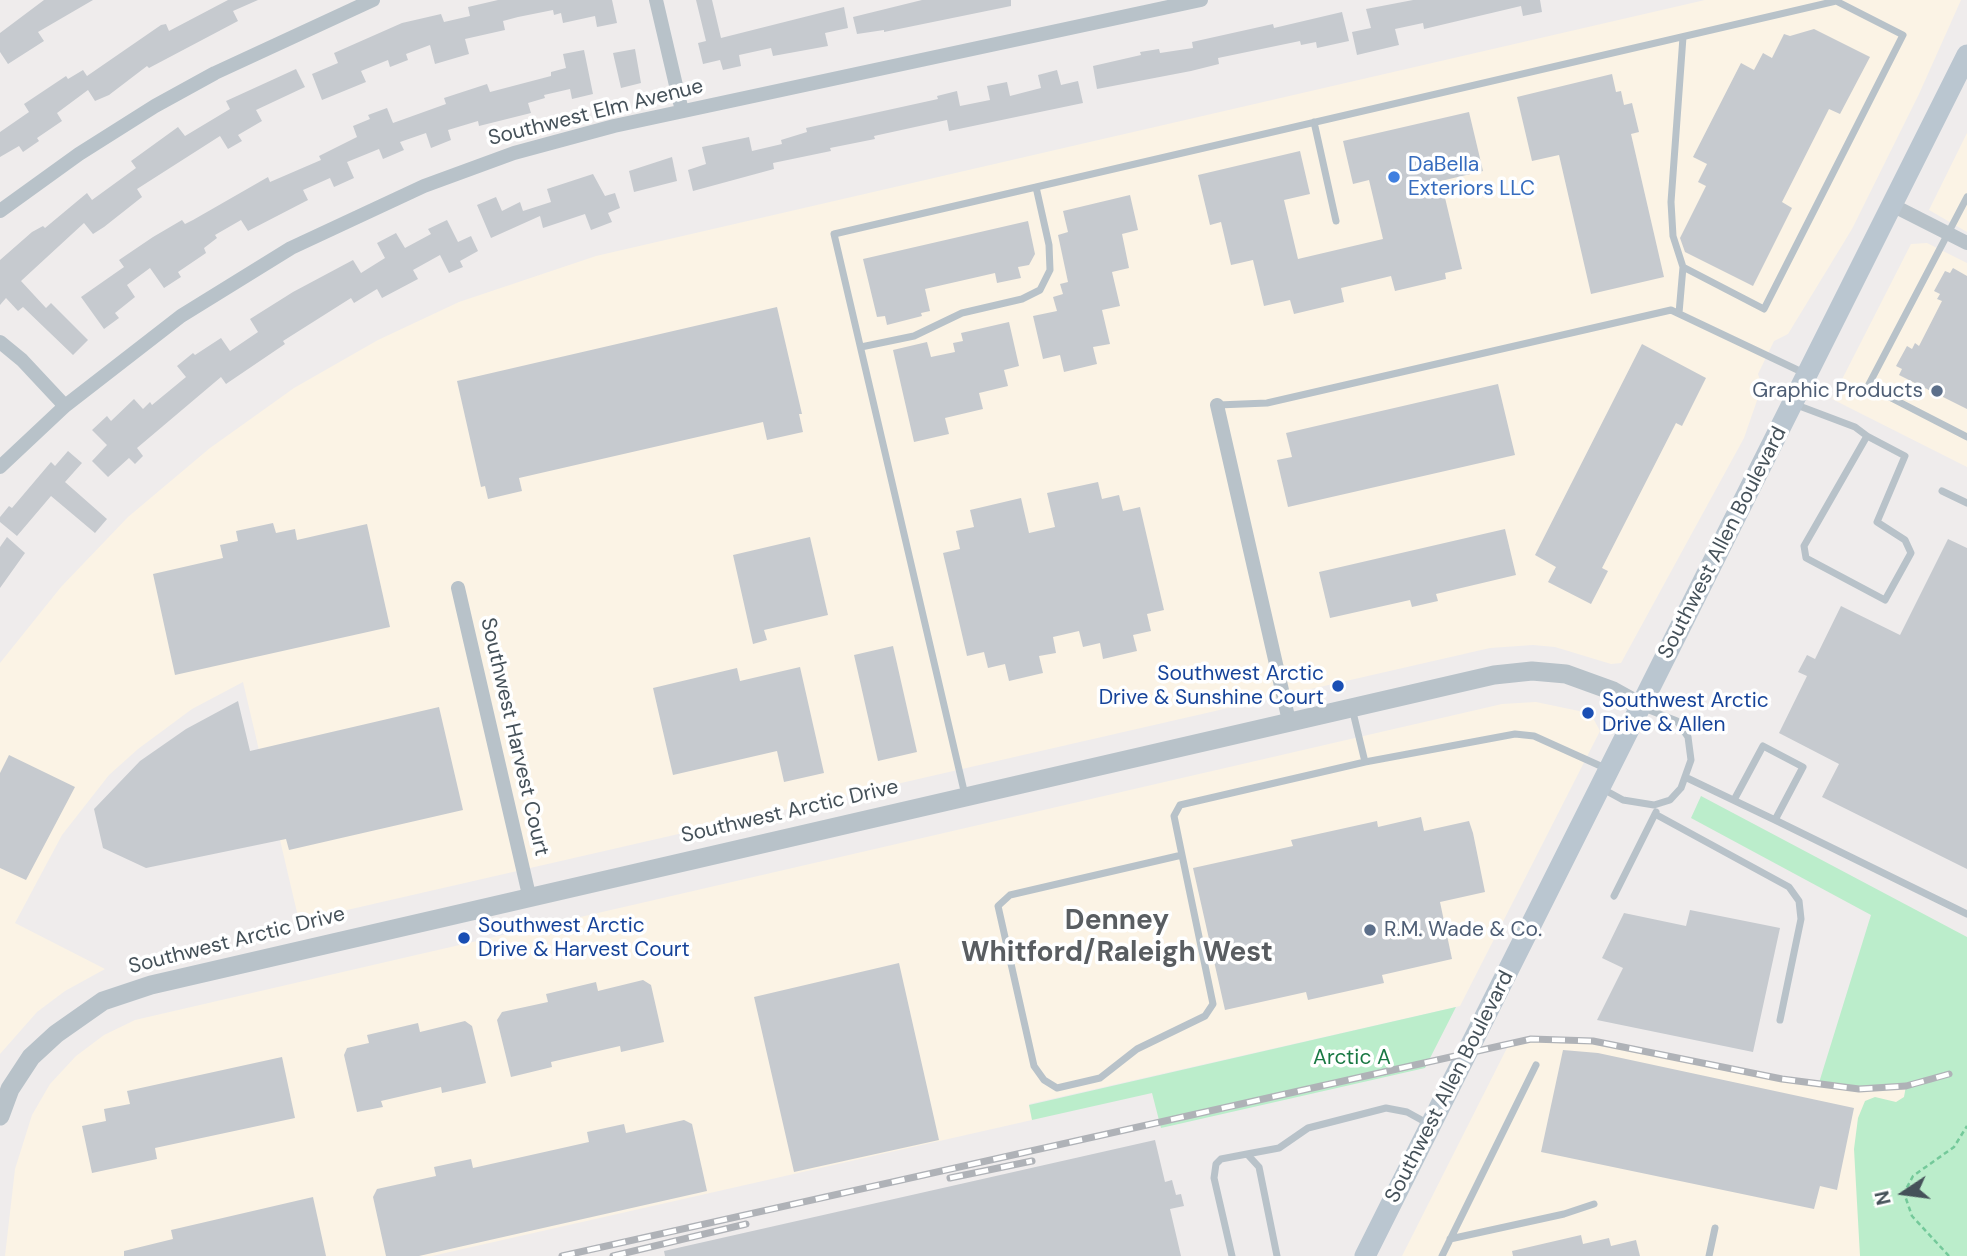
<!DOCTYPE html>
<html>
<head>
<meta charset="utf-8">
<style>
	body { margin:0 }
	#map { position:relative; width:1967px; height:1256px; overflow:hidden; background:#efecec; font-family:"DM Sans",sans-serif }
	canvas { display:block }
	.north { position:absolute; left:1869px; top:1158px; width:70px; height:70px; -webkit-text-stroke:5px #fff; paint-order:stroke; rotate:257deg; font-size:19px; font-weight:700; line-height:28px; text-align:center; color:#455159 }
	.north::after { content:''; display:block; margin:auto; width:24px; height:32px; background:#455159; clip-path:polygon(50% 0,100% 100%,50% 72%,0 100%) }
</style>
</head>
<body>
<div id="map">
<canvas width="1967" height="1256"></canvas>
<div class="north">N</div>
</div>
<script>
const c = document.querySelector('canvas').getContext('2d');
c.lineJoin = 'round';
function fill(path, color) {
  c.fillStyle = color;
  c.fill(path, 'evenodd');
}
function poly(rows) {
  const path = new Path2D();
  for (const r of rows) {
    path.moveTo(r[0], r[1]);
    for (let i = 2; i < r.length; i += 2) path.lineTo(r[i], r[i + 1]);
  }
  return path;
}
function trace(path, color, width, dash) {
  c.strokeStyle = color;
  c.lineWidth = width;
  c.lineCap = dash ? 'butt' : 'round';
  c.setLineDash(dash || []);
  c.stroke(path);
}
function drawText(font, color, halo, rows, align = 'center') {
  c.font = font + ' "DM Sans",sans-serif';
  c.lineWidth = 7;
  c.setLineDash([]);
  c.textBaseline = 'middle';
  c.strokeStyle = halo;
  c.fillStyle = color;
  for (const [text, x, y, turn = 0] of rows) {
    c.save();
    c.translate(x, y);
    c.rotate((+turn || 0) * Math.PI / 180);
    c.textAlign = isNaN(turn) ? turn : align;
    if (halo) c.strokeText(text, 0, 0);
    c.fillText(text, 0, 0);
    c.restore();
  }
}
const commercial = poly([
	[1705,0,1961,0,1919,94,1852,229,1788,334,1774,341,1758,374,1762,386,1744,438,1621,663,1611,664,1555,647,1533,645,1490,648,299,921,243,682,192,709,138,749,109,775,62,835,15,923,105,969,65,991,37,1012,0,1054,0,663,61,587,128,517,210,448,294,388,378,340,459,302,596,256],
	[1967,133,1967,232,1929,210],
	[1927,243,1967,263,1967,467,1832,399,1911,244],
	[1536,702,1579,711,1593,718,1600,731,1460,1006,1029,1104,1032,1120,432,1256,5,1256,15,1169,32,1115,50,1084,76,1056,104,1035,135,1020,1502,704],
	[1552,1038,1609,1042,1820,1086,1867,1089,1906,1086,1880,1256,1402,1256,1510,1042]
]);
const green = poly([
	[1701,796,1967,937,1967,1256,1860,1256,1854,1149,1858,1118,1865,1101,1875,1097,1896,1102,1904,1097,1906,1086,1867,1089,1818,1086,1871,915,1691,818],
	[1456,1007,1425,1068,1161,1128,1152,1093,1032,1120,1029,1105]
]);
const building = poly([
	[44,0,93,0,38,32,44,41,8,64,0,52,0,33],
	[228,0,258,0,233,11,238,21,149,68,147,66,109,95,95,101,88,90,57,113,62,121,37,138,39,141,23,152,19,146,0,157,0,132,29,112,24,104,66,76,68,79,83,70,87,76,161,25,166,24,169,31],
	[498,0,612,0,617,23,597,27,595,16,563,23,561,13,554,15,553,10,518,17,503,21,505,30,465,39,469,54,435,64,430,45,406,54,408,60,390,67,388,60,361,71,366,82,322,100,312,74,338,63,334,53,402,23,441,14,444,22,470,16,468,7],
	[696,0,712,0,721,38,844,7,848,28,825,33,828,46,773,56,771,48,739,55,741,66,723,70,720,60,703,64,698,43,706,41],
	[922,0,1011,0,1011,6,884,32,884,30,857,34,853,17],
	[1413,0,1540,0,1542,12,1523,16,1521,6,1424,29,1423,23,1395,29,1399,45,1357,55,1352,32,1371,28,1366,9],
	[1342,12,1349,41,1317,48,1316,42,1301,45,1300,41,1218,58,1219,64,1191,71,1097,89,1093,66,1141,55,1140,52,1159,49,1160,53,1193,48,1192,42,1273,24,1274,28],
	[1814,29,1870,57,1840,114,1829,109,1782,202,1792,208,1753,286,1685,252,1680,238,1706,186,1698,182,1707,164,1693,157,1741,63,1754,70,1763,53,1772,58,1784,34,1790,36],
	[635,49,641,83,621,88,613,53],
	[584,50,593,94,572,99,570,89,544,95,545,98,528,103,531,113,479,126,478,121,448,130,451,140,431,148,426,133,400,142,404,150,383,159,379,149,347,162,354,178,334,187,330,178,303,190,308,200,248,231,241,220,215,235,217,238,204,248,206,253,178,272,181,277,164,288,150,268,127,285,135,297,115,313,119,318,104,329,81,297,124,267,119,260,153,237,182,220,185,224,193,220,268,177,270,182,321,160,319,156,357,137,353,126,370,119,368,115,387,108,393,123,446,104,444,98,487,84,490,92,551,76,551,72,566,68,563,54],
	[296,69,305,87,256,110,262,121,238,135,242,141,228,149,220,136,137,189,142,197,104,227,93,234,84,223,21,281,46,308,51,303,88,340,73,355,23,307,18,311,6,298,0,305,0,260,32,232,43,226,45,228,87,193,92,200,136,168,131,161,178,127,185,136,230,109,226,101],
	[1057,70,1061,85,1078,81,1083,103,949,131,947,120,874,136,875,139,830,148,831,151,773,163,774,169,693,191,688,170,706,164,702,147,749,137,752,151,782,144,781,140,807,132,806,128,938,99,937,96,957,91,960,106,990,100,987,86,1007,82,1010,96,1041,88,1038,75],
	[1612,74,1616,92,1621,91,1624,105,1632,103,1639,132,1631,134,1664,277,1591,294,1559,155,1532,161,1517,97],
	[1469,112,1483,171,1441,181,1462,269,1445,273,1446,279,1395,291,1391,276,1358,284,1341,288,1344,302,1294,314,1290,300,1264,306,1253,260,1231,265,1221,222,1210,225,1198,175,1300,151,1310,194,1284,200,1298,259,1383,239,1369,180,1353,184,1343,141],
	[672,157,677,181,634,192,629,171],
	[593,174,605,196,615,193,620,208,608,213,612,222,591,230,585,214,543,228,540,216,491,238,477,205,496,197,502,211,520,202,523,211,551,202,547,189],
	[1130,195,1138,230,1122,234,1129,268,1112,272,1120,306,1102,310,1110,344,1093,347,1097,364,1064,372,1060,355,1043,359,1033,316,1057,311,1053,297,1063,294,1060,284,1068,282,1058,235,1068,232,1063,211],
	[447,220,458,242,471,236,478,251,460,261,463,267,449,273,440,255,413,270,418,279,382,298,377,289,354,303,351,298,283,341,285,344,226,384,221,377,137,448,143,456,135,464,129,458,108,477,92,461,107,445,92,430,107,416,111,421,134,399,143,409,150,402,152,405,186,377,177,366,193,353,195,355,221,338,230,351,258,332,250,319,293,292,353,260,361,273,385,258,377,243,396,233,405,248,431,234,428,229],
	[1028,221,1035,254,1029,265,1018,267,1021,278,997,283,995,273,925,289,930,311,921,313,922,316,887,325,885,316,877,317,863,259],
	[1953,268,1967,276,1967,409,1899,375,1902,369,1896,366,1907,346,1912,349,1915,343,1919,346,1942,301,1937,299,1940,294,1934,291,1945,271,1950,273],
	[777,307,802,414,799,414,803,432,767,440,763,422,519,478,522,491,488,499,485,486,481,487,457,381],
	[1009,322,1019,366,1004,370,1008,386,979,393,983,409,945,418,949,434,914,442,893,350,927,342,931,357,955,352,953,343,963,341,961,333],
	[1642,344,1706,378,1682,426,1676,423,1602,568,1608,571,1591,604,1548,582,1556,567,1535,555],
	[1498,384,1515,455,1288,507,1277,460,1292,457,1286,433],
	[68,451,82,463,65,482,107,519,95,533,51,496,17,536,0,522,0,517,9,506,12,508,51,462,55,466],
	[1098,482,1102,499,1119,495,1123,511,1140,507,1164,610,1147,614,1151,631,1133,635,1137,651,1103,659,1100,643,1083,647,1079,631,1053,637,1056,653,1039,656,1043,673,1009,681,1005,664,988,668,984,652,967,656,943,553,960,549,956,531,974,527,970,510,1021,498,1029,533,1055,527,1047,493],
	[273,523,276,533,295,529,297,540,367,524,390,627,175,675,153,574,223,558,220,545,238,541,236,531],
	[1505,529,1516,575,1436,594,1438,601,1412,607,1410,600,1330,618,1319,572],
	[7,537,25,553,0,588,0,547],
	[810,537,828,615,764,630,767,640,753,644,733,555],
	[1948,539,1967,548,1967,869,1822,797,1839,764,1779,733,1807,676,1798,672,1807,655,1815,659,1841,606,1900,635],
	[893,646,917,752,878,761,854,655],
	[800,667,824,773,784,782,777,751,673,775,653,688,737,668,740,681],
	[238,701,250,751,439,707,463,810,289,850,286,839,146,868,103,848,94,809,140,761,186,729],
	[9,755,75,787,26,880,0,868,0,773],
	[1421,817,1424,831,1469,821,1473,833,1485,892,1440,902,1452,959,1382,975,1384,983,1308,1000,1306,992,1225,1010,1193,868,1293,846,1291,840,1377,821,1378,827],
	[1690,910,1780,928,1753,1052,1597,1020,1623,968,1602,958,1624,913,1686,926],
	[899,963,939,1140,794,1172,754,997],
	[643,980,651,985,664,1042,621,1052,620,1046,551,1062,552,1067,511,1077,497,1020,502,1012,548,1002,546,994,596,982,598,991],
	[465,1021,472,1026,486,1083,442,1093,441,1087,381,1101,383,1107,357,1112,344,1055,347,1048,369,1043,367,1035,418,1023,420,1032],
	[1563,1050,1598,1053,1854,1108,1837,1190,1820,1186,1814,1209,1541,1152],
	[282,1057,295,1118,155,1148,157,1159,92,1173,82,1126,106,1121,104,1109,130,1104,127,1091],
	[684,1120,692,1124,707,1191,419,1256,386,1256,373,1197,377,1189,436,1176,434,1167,471,1159,473,1168,589,1142,587,1132,624,1124,626,1133],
	[1155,1140,1165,1182,1172,1180,1176,1195,1181,1194,1184,1206,1170,1209,1181,1256,665,1256,664,1251],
	[313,1197,326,1256,124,1256,124,1251,173,1239,171,1230],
	[1581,1235,1583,1244,1609,1238,1611,1246,1636,1240,1640,1256,1513,1256,1512,1251]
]);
const path = poly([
	[1949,1256,1912,1216,1904,1193,1913,1176,1954,1147,1967,1126]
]);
const service = poly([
	[1683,37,1671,202,1673,236,1683,267],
	[1314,122,1336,221],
	[1967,197,1868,386,1967,437],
	[861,347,914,336,962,313,1022,299,1040,290,1050,270,1049,245,1036,187],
	[1794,404,1855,427,1867,436,1804,546,1806,558,1885,600,1911,553,1905,540,1877,522,1905,456,1867,436],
	[1218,405,1267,403,1671,310,1804,373],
	[1942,491,1967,503],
	[1365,762,1515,734,1534,736,1605,768],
	[1685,777,1775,820,1803,767,1763,746,1734,800],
	[1601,788,1623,800,1654,805,1670,800,1681,788,1691,760,1688,737,1677,721,1644,708],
	[965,795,834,234,1836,1,1903,35,1764,309,1683,267,1679,313],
	[1655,814,1789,887,1799,901,1801,919,1780,1020],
	[1775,820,1967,914],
	[1182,855,1010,895,998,906,1034,1066,1044,1080,1057,1088,1100,1078,1137,1049,1205,1016,1213,1004,1182,855,1174,816,1180,805,1365,762,1352,708],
	[1614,896,1656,812],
	[1247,1154,1279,1148,1308,1128,1386,1108,1407,1112,1427,1123],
	[1450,1239,1564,1214,1594,1204],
	[1232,1256,1214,1178,1216,1164,1221,1159,1247,1154,1259,1167,1277,1256],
	[1442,1256,1536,1065],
	[1709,1256,1715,1228]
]);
const minor = poly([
	[656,0,682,111],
	[1892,205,1967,243],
	[0,211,79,154,155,106,215,73,373,0],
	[0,342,22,360,65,406],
	[1217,405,1289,721],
	[0,467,65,406,181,316,291,248,424,186,514,153,614,126,1201,0],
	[458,588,529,895]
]);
const tertiary = poly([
	[0,1116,10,1089,31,1057,56,1034,103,1001,151,985,1494,675,1532,671,1566,674,1613,691,1640,706]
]);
const secondary = poly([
	[1365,1256,1967,55]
]);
const rail = poly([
	[950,1178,1032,1161],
	[562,1256,1531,1039,1593,1041,1782,1079,1859,1089,1906,1086,1949,1074],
	[613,1256,746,1224]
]);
const markers = [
	[1394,177,7,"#3f7fe0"],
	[1937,391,7,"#5c6f8a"],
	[1338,686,7,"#1a4fb4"],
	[1588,713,7,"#1a4fb4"],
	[1370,930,7,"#5c6f8a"],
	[464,938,7,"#1a4fb4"]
];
const streetNames = [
	["Southwest Elm Avenue",596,113,-14],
	["Southwest Allen Boulevard",1723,543,-63],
	["Southwest Harvest Court",514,737,77],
	["Southwest Arctic Drive",790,812,-13],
	["Southwest Arctic Drive",237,941,-14],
	["Southwest Allen Boulevard",1450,1087,-63]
];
const shopNames = [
	["DaBella",1408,165],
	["Exteriors LLC",1408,189]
];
const serviceNames = [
	["Graphic Products",1923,391],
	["R.M. Wade & Co.",1384,930,"left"]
];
const transitNames = [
	["Southwest Arctic",1324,674,"right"],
	["Drive & Sunshine Court",1324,698,"right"],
	["Southwest Arctic",1602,701],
	["Drive & Allen",1602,725],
	["Southwest Arctic",478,926],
	["Drive & Harvest Court",478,950]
];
const parkNames = [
	["Arctic A",1352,1058]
];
const districtNames = [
	["Denney",1117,922],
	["Whitford/Raleigh West",1117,954]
];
fill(commercial, '#fbf3e5');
fill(green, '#bbedcb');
fill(building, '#c6cacf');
trace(path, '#74c99a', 2.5, [5, 3.5]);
trace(service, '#b8c2c9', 7);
trace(minor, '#b8c2c9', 14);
trace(tertiary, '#b8c2c9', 19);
trace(secondary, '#bac6d0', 21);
trace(rail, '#afb2b7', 7);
trace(rail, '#fff', 4.5, [13]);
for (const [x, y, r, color] of markers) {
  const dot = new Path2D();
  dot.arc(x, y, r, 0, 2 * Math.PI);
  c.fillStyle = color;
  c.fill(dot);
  trace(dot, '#fff', 2.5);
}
drawText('21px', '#455159', '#fff', streetNames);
drawText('21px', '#366cbe', '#fff', shopNames, 'left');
drawText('21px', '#4e5e75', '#fff', serviceNames, 'right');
drawText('21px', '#164399', '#fff', transitNames, 'left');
drawText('21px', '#197843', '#fff', parkNames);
drawText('bold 28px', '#595d61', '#fff', districtNames);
</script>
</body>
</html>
